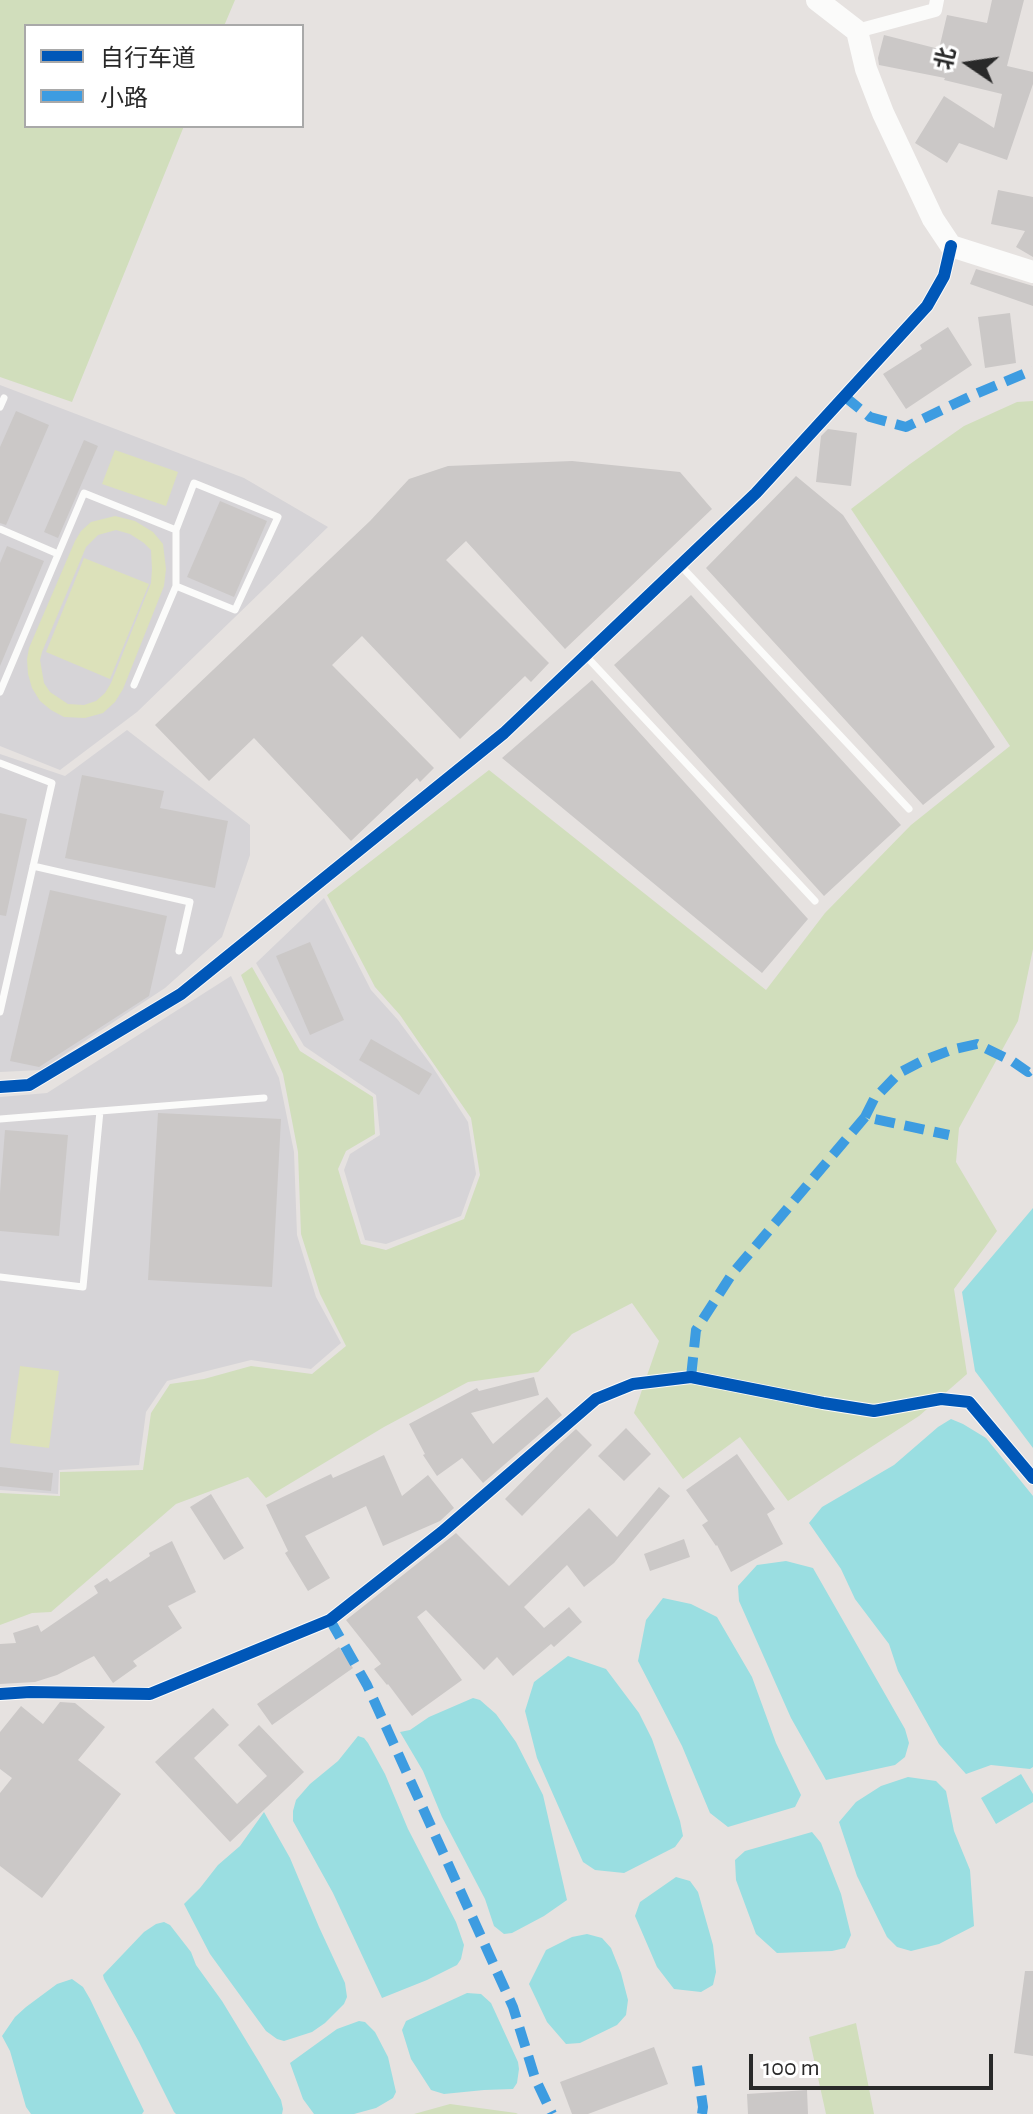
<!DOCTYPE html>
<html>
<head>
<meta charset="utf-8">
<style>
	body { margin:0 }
	#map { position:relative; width:1033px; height:2114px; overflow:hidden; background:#e6e2e0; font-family:"Alegreya Sans","Noto Sans SC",sans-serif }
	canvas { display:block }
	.legend { position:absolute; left:24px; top:24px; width:280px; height:104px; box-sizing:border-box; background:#fff; border:2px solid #a9a9a9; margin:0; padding:10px 14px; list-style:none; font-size:24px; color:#292929 }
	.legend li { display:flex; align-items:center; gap:16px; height:40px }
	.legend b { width:40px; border:2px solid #a9a9a9 }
	.north { position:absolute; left:929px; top:24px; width:80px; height:80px; -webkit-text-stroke:6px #fff; paint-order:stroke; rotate:283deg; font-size:22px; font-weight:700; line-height:32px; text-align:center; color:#292929 }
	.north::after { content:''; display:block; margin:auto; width:28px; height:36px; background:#292929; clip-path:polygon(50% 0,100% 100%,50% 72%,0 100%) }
	.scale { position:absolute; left:749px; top:2054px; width:244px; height:36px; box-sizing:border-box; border:4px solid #292929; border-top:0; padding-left:10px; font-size:24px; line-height:28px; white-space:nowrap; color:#292929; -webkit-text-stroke:6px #fff; paint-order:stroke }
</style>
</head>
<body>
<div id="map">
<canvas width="1033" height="2114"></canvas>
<ul class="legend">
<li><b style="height:10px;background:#0057b8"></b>自行车道</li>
<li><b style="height:10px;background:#3d9ce1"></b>小路</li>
</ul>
<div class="north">北</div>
<div class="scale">100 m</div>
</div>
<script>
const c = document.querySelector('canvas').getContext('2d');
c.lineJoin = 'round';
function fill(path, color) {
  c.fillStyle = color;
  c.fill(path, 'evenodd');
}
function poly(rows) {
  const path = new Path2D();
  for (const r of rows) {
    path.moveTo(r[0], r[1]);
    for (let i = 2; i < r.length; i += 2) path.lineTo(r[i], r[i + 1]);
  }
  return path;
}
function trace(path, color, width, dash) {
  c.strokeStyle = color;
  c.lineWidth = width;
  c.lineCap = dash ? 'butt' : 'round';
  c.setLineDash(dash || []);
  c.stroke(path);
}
const industrial = poly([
	[0,385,244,478,328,527,137,712,60,770,0,746],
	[127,730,250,825,250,855,222,937,165,988,41,1070,0,1072,0,754,65,776],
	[324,898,371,990,398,1020,432,1066,468,1122,476,1174,461,1216,386,1244,365,1240,344,1170,350,1154,380,1135,376,1095,304,1046,256,963],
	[231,976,279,1078,294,1152,297,1235,316,1297,341,1343,311,1369,251,1360,167,1381,146,1412,139,1465,59,1470,58,1494,0,1490,0,1097,47,1093]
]);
const green = poly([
	[0,0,235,0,224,26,26,26,26,126,184,126,72,402,0,377],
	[1033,401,1033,949,1018,1021,959,1128,956,1162,997,1231,954,1289,967,1374,919,1416,788,1501,740,1437,683,1479,634,1413,659,1341,632,1303,572,1334,538,1372,468,1382,384,1427,266,1498,248,1477,176,1504,51,1612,32,1613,0,1625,0,1493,60,1496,60,1472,143,1470,151,1413,170,1384,204,1379,251,1366,312,1374,346,1346,320,1294,301,1234,298,1152,283,1074,241,975,252,967,300,1051,373,1097,375,1134,346,1151,338,1169,361,1244,386,1250,464,1219,480,1175,471,1118,400,1015,375,987,327,895,489,770,766,990,825,913,911,825,1010,746,851,509,910,464,964,426,1017,402],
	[856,2023,874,2114,826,2114,809,2037],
	[450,2104,516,2113,518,2114,414,2114]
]);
const pitch = poly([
	[115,450,178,472,166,506,102,484],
	[115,516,135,521,153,532,163,544,166,569,164,586,123,689,115,702,103,713,85,718,64,717,51,710,40,701,32,688,28,674,27,659,29,648,75,541,81,531,91,522],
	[116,530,130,534,144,543,151,550,152,569,151,583,111,683,105,693,96,701,84,705,68,704,50,692,44,683,40,660,42,652,86,547,98,535],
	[84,558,149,584,110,679,46,652],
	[20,1366,59,1371,49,1448,10,1443]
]);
const water = poly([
	[1033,1208,1033,1448,975,1371,962,1292],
	[951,1419,963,1424,986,1438,1033,1496,1033,1767,1030,1769,991,1765,966,1774,939,1744,898,1671,889,1644,855,1599,841,1569,809,1523,822,1507,894,1465,938,1427],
	[786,1561,813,1568,905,1729,909,1743,905,1757,895,1765,826,1780,791,1718,739,1601,738,1586,757,1565],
	[663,1598,691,1604,717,1617,752,1677,776,1743,801,1795,795,1807,728,1827,710,1813,682,1746,638,1661,646,1620],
	[568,1656,606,1669,639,1713,652,1739,680,1821,683,1836,675,1847,624,1873,595,1870,583,1862,537,1758,525,1711,534,1682],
	[473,1698,480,1700,496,1714,516,1742,543,1795,567,1900,544,1916,512,1933,504,1934,494,1926,485,1899,442,1817,423,1771,400,1732,410,1730,429,1717],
	[358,1736,364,1738,368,1743,385,1774,408,1829,456,1922,464,1945,461,1959,457,1965,427,1980,382,1998,333,1893,293,1821,293,1811,296,1800,310,1784,338,1761],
	[1021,1774,1033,1794,1033,1802,996,1824,981,1798],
	[908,1777,936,1781,946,1791,954,1831,970,1870,974,1926,939,1944,911,1951,897,1947,887,1937,857,1876,839,1822,856,1802,881,1786],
	[264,1812,290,1858,319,1927,345,1983,347,1997,344,2004,325,2023,312,2032,284,2041,277,2039,266,2031,210,1954,184,1904,200,1888,218,1865,240,1846],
	[812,1832,821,1843,841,1894,851,1935,845,1948,832,1951,777,1953,756,1934,736,1880,735,1860,745,1851],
	[676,1877,690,1881,698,1892,713,1945,716,1972,713,1985,701,1992,674,1989,657,1967,635,1916,640,1902],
	[164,1922,170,1925,191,1952,196,1965,222,2001,261,2065,281,2100,283,2109,282,2114,176,2114,174,2112,139,2042,104,1979,103,1975,144,1932,156,1924],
	[587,1934,602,1938,611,1948,621,1973,628,2000,626,2015,617,2025,580,2043,566,2044,547,2022,529,1984,546,1950,572,1937],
	[72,1979,83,1987,90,1999,144,2111,142,2114,31,2114,26,2107,10,2051,2,2036,15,2017,26,2007,57,1984],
	[467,1993,481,1994,491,2003,518,2062,519,2069,517,2083,513,2089,484,2090,444,2094,431,2090,411,2059,402,2030,406,2021],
	[359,2021,365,2022,375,2032,388,2057,396,2092,393,2098,376,2108,354,2114,314,2114,303,2099,290,2063,337,2029]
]);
const building = poly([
	[992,0,1024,0,1007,66,1033,72,1033,84,1007,160,959,143,947,163,915,143,944,96,994,128,1002,94,944,80,945,78,879,65,878,58,884,35,939,49,947,15,987,23],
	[998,190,1033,197,1033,257,1016,247,1025,231,991,224],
	[976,269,1033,286,1033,306,970,284],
	[1010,313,1016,363,985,368,978,317],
	[948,327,972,365,906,409,883,374,922,349,920,345],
	[16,411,49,425,6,525,0,523,0,447],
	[828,429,857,433,851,486,816,482,821,436],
	[84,440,98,446,58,538,44,532],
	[572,461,680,472,712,509,565,649,466,541,446,560,549,663,531,682,525,676,460,739,362,636,332,665,434,768,420,782,417,778,351,841,254,738,209,781,155,725,370,521,409,479,448,466],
	[796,476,843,515,995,747,923,805,706,568],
	[220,501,267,521,234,597,187,577],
	[7,546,44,561,0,666,0,563],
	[691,595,901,825,824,896,614,665],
	[592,680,808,919,762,973,502,758],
	[82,775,164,791,160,808,228,821,215,888,65,858],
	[0,813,27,819,6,916,0,915],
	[50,890,167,916,149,996,39,1067,10,1061],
	[310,942,344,1020,310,1035,276,956],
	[371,1039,432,1074,419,1095,359,1060],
	[158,1113,281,1119,272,1287,148,1280],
	[5,1130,68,1135,59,1236,0,1231,0,1193],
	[534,1377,539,1395,471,1413,493,1444,547,1397,562,1415,483,1483,462,1458,437,1476,423,1455,425,1454,409,1424,477,1388,479,1391],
	[626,1428,651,1454,624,1481,598,1456],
	[576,1429,592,1445,522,1516,505,1499,556,1447],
	[737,1454,775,1509,767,1514,783,1544,731,1572,717,1545,716,1546,702,1525,708,1521,686,1490],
	[384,1455,402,1496,428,1475,454,1508,440,1521,383,1546,366,1506,305,1536,330,1578,308,1591,285,1553,288,1551,266,1505,331,1474,333,1478],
	[0,1467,53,1473,51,1491,0,1486],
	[659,1487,670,1496,614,1563,584,1587,567,1565,524,1607,544,1628,569,1607,582,1622,554,1647,551,1644,513,1676,497,1657,484,1670,426,1610,417,1617,462,1680,412,1716,388,1684,387,1685,374,1669,381,1664,346,1620,456,1533,509,1586,589,1508,617,1537],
	[211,1494,244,1548,224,1560,190,1507],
	[684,1539,690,1557,650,1571,644,1554],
	[172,1541,196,1592,168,1606,182,1628,133,1661,137,1666,113,1683,94,1656,57,1675,35,1682,0,1684,0,1644,16,1643,13,1633,38,1625,41,1632,98,1593,94,1586,107,1578,110,1582,150,1556,149,1553],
	[339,1647,353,1668,272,1725,257,1704],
	[60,1702,75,1703,105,1727,78,1760,121,1794,42,1898,0,1866,0,1793,12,1778,0,1769,0,1732,21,1706,43,1724],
	[213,1708,229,1725,194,1758,237,1804,267,1776,238,1745,259,1725,304,1772,230,1842,155,1762],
	[1025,1971,1033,1971,1033,2056,1014,2053],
	[654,2047,668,2084,588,2114,572,2114,560,2082],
	[807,2090,808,2114,748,2114,747,2094]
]);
const lane = poly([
	[0,407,4,398],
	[0,529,58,554],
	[680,565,909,809],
	[585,655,815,901],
	[134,685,176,586,176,530],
	[0,692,84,493,176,530,194,483,278,517,235,610,176,586],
	[0,763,52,783,0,1012],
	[33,866,190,902,179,951],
	[100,1111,264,1098],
	[0,1119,100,1111,83,1287,0,1277]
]);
const street = poly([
	[857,31,935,10,937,0],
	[0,1087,29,1085,181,994,504,733,756,493,927,306,944,276,951,246],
	[0,1694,30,1692,150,1694,330,1620,442,1532,596,1399,633,1384,691,1377,823,1403,874,1411,941,1399,969,1402,1033,1478]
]);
const secondary = poly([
	[817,0,857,31,866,69,883,113,933,219,951,246,1033,272]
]);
const quiet = poly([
	[844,396,870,417,906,427,971,396,1033,370],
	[865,1117,874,1099,899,1073,922,1061,951,1050,977,1044,1012,1061,1028,1072,1033,1068],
	[691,1377,696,1330,732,1274,865,1117,949,1135],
	[330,1620,367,1685,513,2007,535,2078,552,2114],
	[697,2066,703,2107,702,2114]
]);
const cycleway = poly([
	[0,1087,29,1085,181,994,504,733,756,493,927,306,944,276,951,246],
	[0,1694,30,1692,150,1694,330,1620,442,1532,596,1399,633,1384,691,1377,823,1403,874,1411,941,1399,969,1402,1033,1478]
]);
fill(industrial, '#d6d4d7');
fill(green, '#d1debc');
fill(pitch, '#dce1ba');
fill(water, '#9adee1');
fill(building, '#cbc8c7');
trace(lane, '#fbfbfa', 7);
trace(street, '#fbfbfa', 14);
trace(secondary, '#fbfbfa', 22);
trace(quiet, '#3d9ce1', 10, [20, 10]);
trace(cycleway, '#0057b8', 12);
</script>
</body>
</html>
